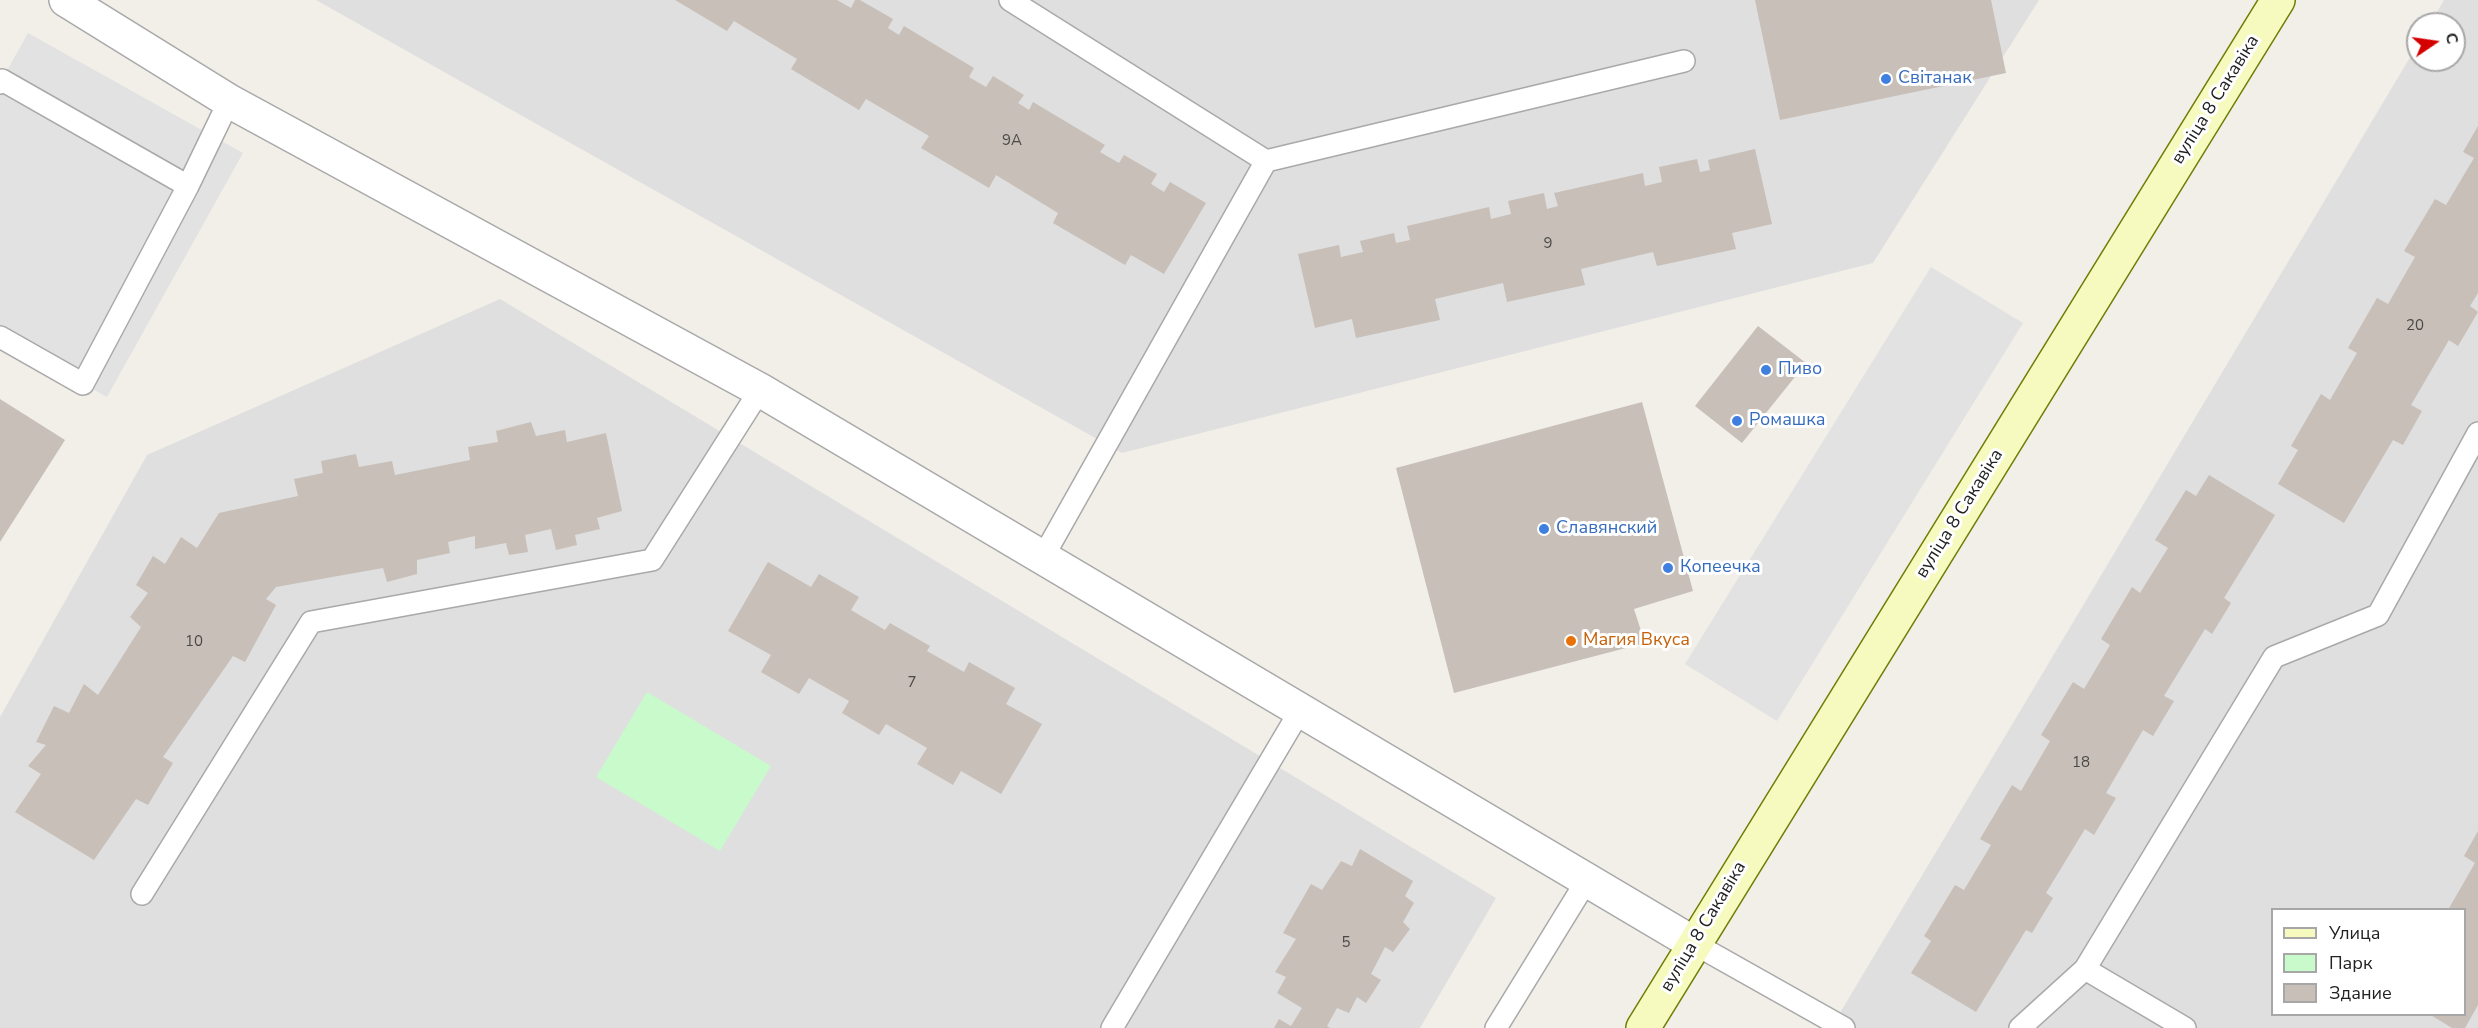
<!DOCTYPE html>
<html>
<head>
<meta charset="utf-8">
<style>
	body { margin:0 }
	#map { position:relative; width:2478px; height:1028px; overflow:hidden; background:#f2efe9; font-family:"Nunito Sans",sans-serif }
	canvas { display:block }
	.legend { position:absolute; left:2271px; top:908px; width:195px; height:108px; box-sizing:border-box; background:#fff; border:2px solid #a7a7a7; margin:0; padding:8px 10px; list-style:none; font-size:18px; color:#222 }
	.legend li { display:flex; align-items:center; gap:12px; height:30px }
	.legend b { width:30px; border:2px solid #a7a7a7 }
	.north { position:absolute; left:2406px; top:12px; width:60px; height:60px; box-sizing:border-box; background:#fff; border:2px solid #a7a7a7; border-radius:50%; rotate:77deg; font-size:16px; font-weight:700; line-height:24px; text-align:center; color:#222 }
	.north::after { content:''; display:block; margin:auto; width:21px; height:27px; background:#d40000; clip-path:polygon(50% 0,100% 100%,50% 72%,0 100%) }
</style>
</head>
<body>
<div id="map">
<canvas width="2478" height="1028"></canvas>
<ul class="legend">
<li><b style="height:8px;background:#f7fabf"></b>Улица</li>
<li><b style="height:16px;background:#c8facc"></b>Парк</li>
<li><b style="height:16px;background:#c7bfb8"></b>Здание</li>
</ul>
<div class="north">С</div>
</div>
<script>
const c = document.querySelector('canvas').getContext('2d');
c.lineJoin = 'round';
function fill(path, color) {
  c.fillStyle = color;
  c.fill(path, 'evenodd');
}
function poly(rows) {
  const path = new Path2D();
  for (const r of rows) {
    path.moveTo(r[0], r[1]);
    for (let i = 2; i < r.length; i += 2) path.lineTo(r[i], r[i + 1]);
  }
  return path;
}
function trace(path, color, width, dash) {
  c.strokeStyle = color;
  c.lineWidth = width;
  c.lineCap = dash ? 'butt' : 'round';
  c.setLineDash(dash || []);
  c.stroke(path);
}
function drawText(font, color, halo, rows, align = 'center') {
  c.font = font + ' "Nunito Sans",sans-serif';
  c.lineWidth = 6;
  c.setLineDash([]);
  c.textBaseline = 'middle';
  c.strokeStyle = halo;
  c.fillStyle = color;
  for (const [text, x, y, turn = 0] of rows) {
    c.save();
    c.translate(x, y);
    c.rotate((+turn || 0) * Math.PI / 180);
    c.textAlign = isNaN(turn) ? turn : align;
    if (halo) c.strokeText(text, 0, 0);
    c.fillText(text, 0, 0);
    c.restore();
  }
}
const residential = poly([
	[316,0,2039,0,1873,263,1122,453],
	[2444,0,2478,0,2478,1028,1831,1028,2418,44,2418,60,2454,60,2454,24,2430,24],
	[2272,910,2464,910,2464,1014,2272,1014],
	[500,299,1496,898,1420,1028,0,1028,0,717,147,455]
]);
const park = poly([
	[647,692,771,766,720,851,596,777]
]);
const parking = poly([
	[28,33,243,153,107,397,0,337,0,83],
	[1931,267,2023,323,1777,721,1685,664]
]);
const building = poly([
	[675,0,837,0,851,8,855,0,860,0,893,19,888,28,899,35,904,26,974,68,969,77,986,87,993,76,1024,95,1018,103,1029,110,1033,102,1105,145,1100,152,1119,163,1124,155,1157,174,1151,184,1164,192,1170,182,1206,203,1164,274,1131,255,1125,265,1053,223,1058,213,996,175,989,188,921,148,929,136,866,99,859,110,791,69,797,59,734,21,727,31],
	[1755,0,1991,0,2006,73,1780,120],
	[2478,126,2478,293,2470,306,2478,312,2458,346,2449,340,2411,405,2422,411,2403,445,2393,440,2344,523,2278,484,2298,450,2291,446,2321,394,2330,400,2357,353,2348,348,2377,298,2388,304,2415,257,2404,251,2435,199,2446,205,2474,158,2463,152],
	[1755,149,1772,224,1732,233,1736,249,1657,266,1653,252,1581,269,1585,285,1507,302,1503,283,1435,299,1440,320,1356,338,1352,319,1315,328,1298,254,1339,245,1341,257,1363,252,1360,241,1394,233,1396,243,1410,240,1407,226,1489,207,1491,219,1511,214,1508,201,1544,193,1547,209,1558,206,1554,193,1643,173,1645,186,1662,182,1659,167,1697,159,1700,172,1710,170,1708,160],
	[1758,326,1806,363,1742,443,1695,406],
	[0,399,65,440,0,542],
	[1642,402,1693,591,1634,609,1645,643,1454,693,1396,468],
	[531,422,536,436,565,430,567,442,606,433,622,511,597,518,600,529,575,535,577,545,556,550,551,529,525,535,528,552,509,555,506,543,475,549,475,536,448,542,450,553,417,560,417,574,387,582,383,568,276,587,266,599,276,605,245,662,233,656,163,757,173,763,148,805,136,799,94,860,15,812,41,774,28,766,46,745,36,742,54,706,69,713,84,684,98,695,141,627,130,617,148,593,136,585,153,556,165,564,181,537,197,548,219,513,298,496,294,479,323,473,321,461,356,454,359,467,392,461,395,475,470,460,468,447,498,442,496,431],
	[2209,475,2275,515,2224,598,2231,603,2212,634,2205,629,2164,696,2174,701,2153,736,2143,730,2106,793,2116,798,2094,835,2085,829,2046,893,2053,898,2032,933,2026,930,1976,1012,1911,973,1931,941,1924,936,1955,885,1964,890,1991,845,1980,839,2012,785,2021,791,2050,741,2041,735,2073,682,2084,689,2110,645,2101,639,2132,587,2140,593,2168,548,2155,540,2186,490,2196,496],
	[768,562,811,587,819,574,859,597,851,610,885,630,890,623,930,646,927,651,964,672,969,662,1015,688,1006,704,1042,724,1001,794,961,771,953,785,917,764,927,748,886,724,879,735,842,713,849,701,809,678,799,694,761,672,771,655,728,631],
	[2478,831,2478,1005,2465,1028,2452,1028,2429,1014,2464,1014,2464,910,2448,910,2475,863,2464,856],
	[1360,849,1413,881,1405,896,1414,903,1403,922,1410,929,1393,952,1385,947,1371,974,1381,980,1366,1003,1357,997,1349,1013,1337,1008,1327,1026,1330,1028,1274,1028,1279,1019,1291,1026,1302,1008,1277,993,1286,977,1275,972,1296,939,1283,933,1311,884,1322,890,1341,861,1352,866]
]);
const lane = poly([
	[1010,0,1266,161,1684,61],
	[0,83,2,80,188,186],
	[0,337,83,384,188,186,229,101],
	[1043,557,1266,161],
	[142,894,311,622,652,560,760,390],
	[1693,943,1844,1028],
	[2085,969,2274,657,2378,615,2478,433],
	[1112,1028,1301,709],
	[1496,1028,1587,880],
	[2020,1028,2085,969,2185,1028]
]);
const street = poly([
	[66,0,229,101,760,390,1693,943]
]);
const secondary = poly([
	[1643,1028,2278,0]
]);
const markers = [
	[1886,79,6,"#3f7fe0"],
	[1766,370,6,"#3f7fe0"],
	[1737,421,6,"#3f7fe0"],
	[1544,529,6,"#3f7fe0"],
	[1668,568,6,"#3f7fe0"],
	[1571,641,6,"#e8710a"]
];
const numberNames = [
	["9А",1012,141],
	["9",1548,244],
	["20",2415,326],
	["10",194,642],
	["7",912,683],
	["18",2081,763],
	["5",1346,943]
];
const shopNames = [
	["Світанак",1898,79],
	["Пиво",1778,370],
	["Ромашка",1749,421],
	["Славянский",1556,529],
	["Копеечка",1680,568]
];
const streetNames = [
	["вуліца 8 Сакавіка",2216,100,-58],
	["вуліца 8 Сакавіка",1960,514,-58],
	["вуліца 8 Сакавіка",1704,927,-59]
];
const foodNames = [
	["Магия Вкуса",1583,641]
];
fill(residential, '#e0dfdf');
fill(park, '#c8facc');
fill(parking, '#e2e2e2');
fill(building, '#c7bfb8');
trace(lane, '#a9a9a9', 24);
trace(street, '#a9a9a9', 36);
trace(secondary, '#707d05', 36);
trace(lane, '#fff', 21);
trace(street, '#fff', 33);
trace(secondary, '#f7fabf', 33);
for (const [x, y, r, color] of markers) {
  const dot = new Path2D();
  dot.arc(x, y, r, 0, 2 * Math.PI);
  c.fillStyle = color;
  c.fill(dot);
  trace(dot, '#fff', 2);
}
drawText('15px', '#4b4948', null, numberNames);
drawText('18px', '#366cbe', '#fff', shopNames, 'left');
drawText('18px', '#222', '#fff', streetNames);
drawText('18px', '#c56008', '#fff', foodNames, 'left');
</script>
</body>
</html>
